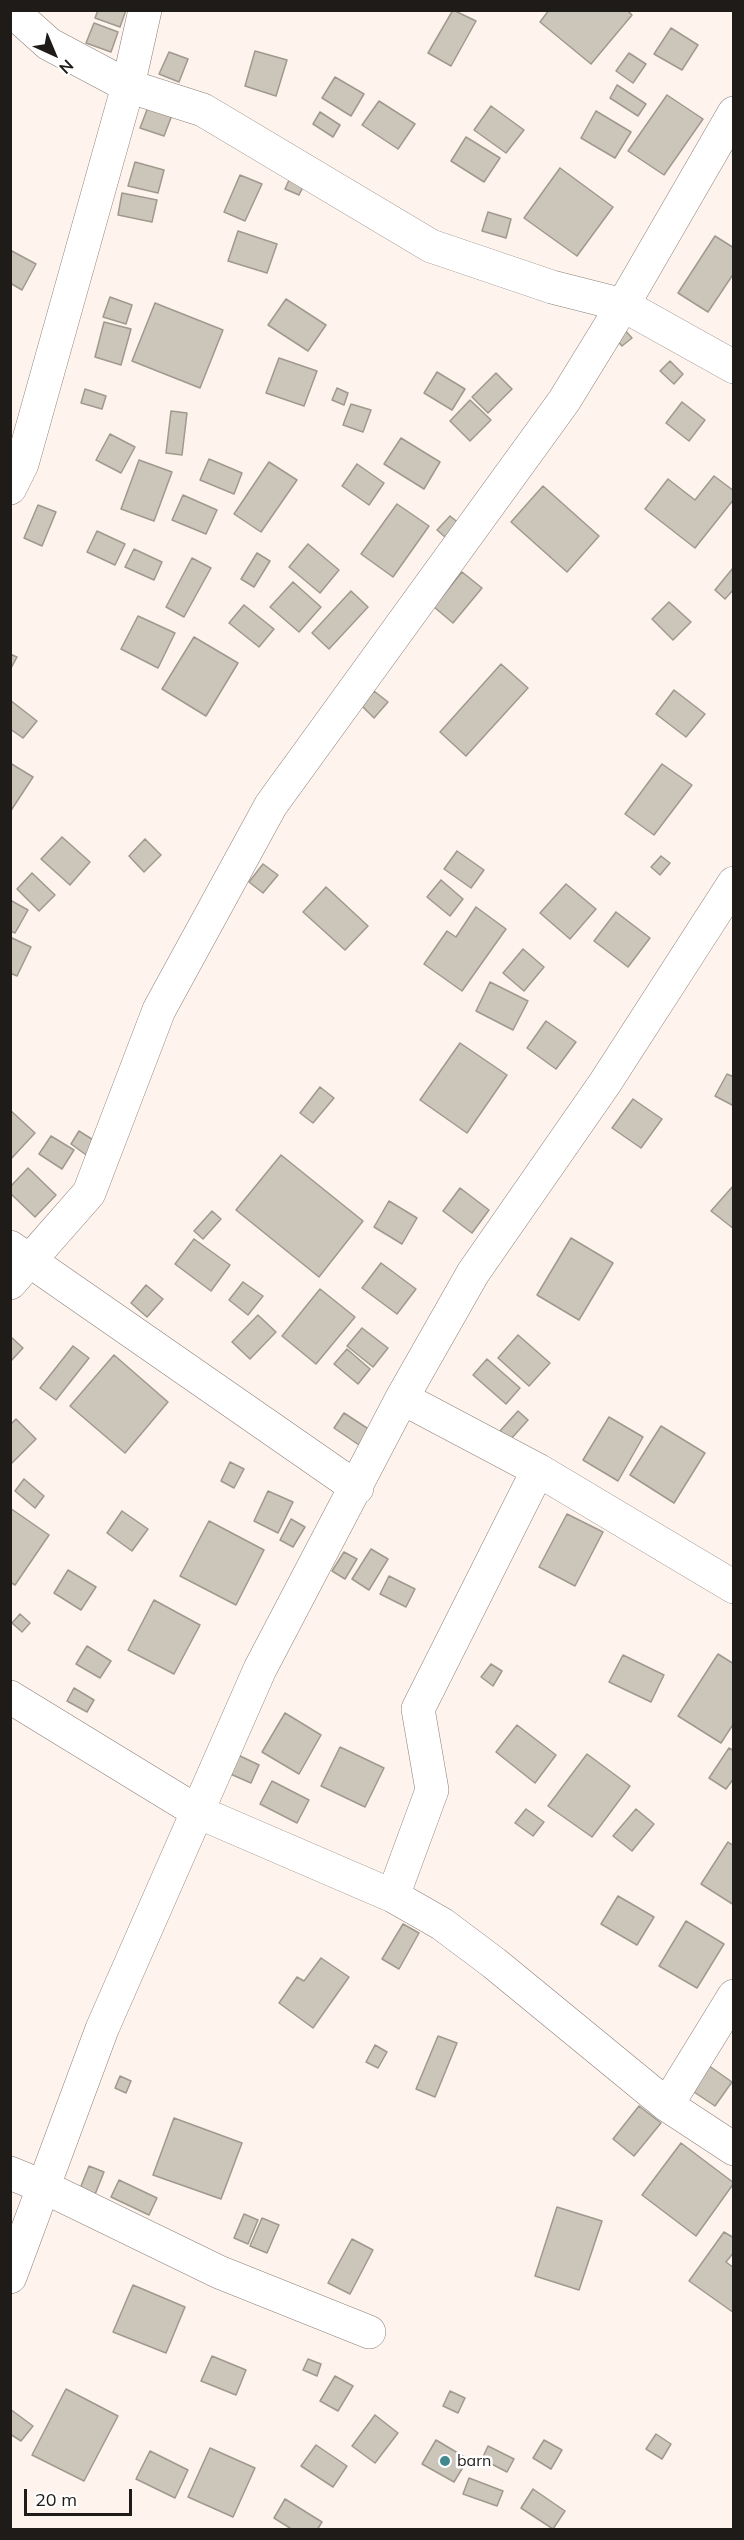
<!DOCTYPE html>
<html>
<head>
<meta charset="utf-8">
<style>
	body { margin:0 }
	#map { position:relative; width:744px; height:2540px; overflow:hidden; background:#fef4ed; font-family:Mulish,sans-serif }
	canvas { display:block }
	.frame { position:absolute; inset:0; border:12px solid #1f1b18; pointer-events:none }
	.north { position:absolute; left:24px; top:24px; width:60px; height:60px; -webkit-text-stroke:4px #fff; paint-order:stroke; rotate:136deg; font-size:16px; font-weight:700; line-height:24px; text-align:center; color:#1f1b18 }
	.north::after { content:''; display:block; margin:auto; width:21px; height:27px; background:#1f1b18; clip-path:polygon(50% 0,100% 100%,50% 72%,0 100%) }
	.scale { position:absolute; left:24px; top:2489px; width:108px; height:27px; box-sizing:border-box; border:3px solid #1f1b18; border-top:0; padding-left:8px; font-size:18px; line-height:21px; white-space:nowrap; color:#1f1b18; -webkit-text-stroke:4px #fff; paint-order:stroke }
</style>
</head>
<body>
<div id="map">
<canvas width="744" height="2540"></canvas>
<div class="frame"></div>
<div class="north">N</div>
<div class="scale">20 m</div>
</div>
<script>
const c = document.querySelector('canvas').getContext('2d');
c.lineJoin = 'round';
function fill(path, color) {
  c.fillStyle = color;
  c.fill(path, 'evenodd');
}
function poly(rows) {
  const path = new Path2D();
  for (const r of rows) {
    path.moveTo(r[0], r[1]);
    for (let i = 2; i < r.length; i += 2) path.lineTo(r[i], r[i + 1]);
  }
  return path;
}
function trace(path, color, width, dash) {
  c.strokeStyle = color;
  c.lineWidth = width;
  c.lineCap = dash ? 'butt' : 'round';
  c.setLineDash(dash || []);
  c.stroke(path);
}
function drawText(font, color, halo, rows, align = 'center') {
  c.font = font + ' Mulish,sans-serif';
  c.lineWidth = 5;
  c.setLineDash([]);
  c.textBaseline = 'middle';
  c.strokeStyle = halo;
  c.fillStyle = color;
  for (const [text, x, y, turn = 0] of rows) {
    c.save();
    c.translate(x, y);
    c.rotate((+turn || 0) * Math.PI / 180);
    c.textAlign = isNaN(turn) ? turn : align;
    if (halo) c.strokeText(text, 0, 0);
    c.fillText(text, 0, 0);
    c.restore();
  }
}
const building = poly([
	[98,10,126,10,120,27,95,18,98,10],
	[453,10,476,21,451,66,428,53,453,10],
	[549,10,627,10,632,15,591,64,540,22,549,10],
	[94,23,118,32,111,52,86,43,94,23],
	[671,28,698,45,682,70,654,54,671,28],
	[255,51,287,60,276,96,245,86,255,51],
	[169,52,188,59,179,82,159,74,169,52],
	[629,53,646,64,633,83,616,71,629,53],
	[335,77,364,94,351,116,322,98,335,77],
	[617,85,646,104,638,116,610,98,617,85],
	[667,95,703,119,664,175,628,151,667,95],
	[379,101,415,124,398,149,362,125,379,101],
	[150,102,174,110,164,136,140,128,150,102],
	[491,106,524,130,506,153,474,130,491,106],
	[596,111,631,132,615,158,581,138,596,111],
	[320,112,340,125,333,137,313,124,320,112],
	[466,137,500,158,484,182,451,161,466,137],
	[135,162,164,170,158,193,128,186,135,162],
	[560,168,613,207,577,256,524,218,560,168],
	[294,169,309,175,299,195,285,189,294,169],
	[240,175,262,184,245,221,224,212,240,175],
	[122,193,157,200,152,222,118,215,122,193],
	[488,212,511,219,506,238,482,231,488,212],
	[238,231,277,244,267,273,228,261,238,231],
	[715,236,734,248,734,273,708,312,678,293,715,236],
	[10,250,36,264,22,290,10,283,10,250],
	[110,297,132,305,126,324,103,317,110,297],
	[286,299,326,325,308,351,268,325,286,299],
	[155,303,223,330,200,388,132,361,155,303],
	[104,322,131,329,121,365,95,357,104,322],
	[624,329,632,338,622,346,614,337,624,329],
	[279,358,317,371,304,406,266,393,279,358],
	[670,361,683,374,674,384,660,371,670,361],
	[437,372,465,389,452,410,424,393,437,372],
	[496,373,512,389,488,413,472,397,496,373],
	[337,388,348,393,344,405,332,400,337,388],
	[85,389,106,396,102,409,81,403,85,389],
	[470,400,491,420,470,441,450,421,470,400],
	[682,402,705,420,689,441,666,423,682,402],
	[351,404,371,410,363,432,343,425,351,404],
	[171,411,187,413,182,455,166,453,171,411],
	[110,434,135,447,121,473,96,460,110,434],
	[401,438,440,462,424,489,384,464,401,438],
	[209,459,242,473,234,494,200,480,209,459],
	[139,460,172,472,154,521,121,509,139,460],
	[269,462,297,480,261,532,234,514,269,462],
	[357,464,384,483,369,505,342,486,357,464],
	[714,476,734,491,734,499,695,548,645,509,668,479,695,500,714,476],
	[543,486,599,536,567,572,511,522,543,486],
	[183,495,217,510,206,534,172,520,183,495],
	[397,504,429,526,393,577,361,554,397,504],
	[38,505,56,512,42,546,24,538,38,505],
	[450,516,465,528,452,543,437,530,450,516],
	[97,531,125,544,115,565,87,552,97,531],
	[308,544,339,570,320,593,289,567,308,544],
	[134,549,162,562,154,580,125,567,134,549],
	[257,553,270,561,254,587,241,579,257,553],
	[192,558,211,568,184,617,166,607,192,558],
	[733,568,734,589,725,599,715,590,733,568],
	[462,572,482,588,453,623,434,607,462,572],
	[293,582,321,607,299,632,270,607,293,582],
	[351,591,368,607,329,649,312,633,351,591],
	[669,602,691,622,673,640,652,619,669,602],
	[244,605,274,629,259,647,229,623,244,605],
	[138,616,175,633,158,668,121,649,138,616],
	[194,637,238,663,206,716,162,689,194,637],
	[10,654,17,657,10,670,10,654],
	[501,664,528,688,466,756,440,732,501,664],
	[674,690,705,714,686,737,656,714,674,690],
	[374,691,388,702,374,718,362,706,374,691],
	[10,700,37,721,23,738,10,729,10,700],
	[10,763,33,777,10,812,10,763],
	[662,764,692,785,654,835,625,814,662,764],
	[62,837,90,862,70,885,41,859,62,837],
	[145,839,161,855,144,872,129,856,145,839],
	[457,851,484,870,471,888,444,869,457,851],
	[661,856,670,863,660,875,651,867,661,856],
	[263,864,278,875,263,893,249,882,263,864],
	[32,873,55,895,39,911,17,889,32,873],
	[441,880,463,899,450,916,427,897,441,880],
	[566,884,596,909,570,939,540,913,566,884],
	[326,887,368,926,345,950,303,912,326,887],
	[10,900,28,910,15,933,10,931,10,900],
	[476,907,506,929,462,991,424,964,447,931,456,937,476,907],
	[616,912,650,938,628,967,594,941,616,912],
	[10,937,31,947,17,976,10,973,10,937],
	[523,949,544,967,524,991,503,973,523,949],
	[490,982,528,1001,513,1030,476,1011,490,982],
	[546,1021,576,1042,556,1069,527,1048,546,1021],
	[460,1043,507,1075,467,1133,420,1100,460,1043],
	[727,1074,734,1077,734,1106,715,1096,727,1074],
	[320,1087,334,1098,313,1123,300,1113,320,1087],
	[633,1099,662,1119,641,1148,612,1128,633,1099],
	[10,1110,35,1133,10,1160,10,1110],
	[79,1131,98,1143,89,1157,71,1144,79,1131],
	[51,1136,74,1150,62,1169,39,1154,51,1136],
	[281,1155,363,1221,319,1277,236,1210,281,1155],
	[28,1168,56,1195,35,1217,10,1193,10,1187,28,1168],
	[734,1185,734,1229,711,1211,734,1185],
	[460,1188,489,1210,472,1233,443,1211,460,1188],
	[389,1201,417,1218,402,1244,374,1227,389,1201],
	[212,1211,221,1219,203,1239,194,1231,212,1211],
	[571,1238,613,1263,579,1320,537,1295,571,1238],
	[194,1239,230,1265,211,1291,175,1264,194,1239],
	[381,1263,416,1289,397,1314,362,1288,381,1263],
	[243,1282,263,1296,248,1315,229,1300,243,1282],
	[146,1285,163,1299,147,1317,131,1303,146,1285],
	[320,1289,355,1317,316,1364,282,1336,320,1289],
	[258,1315,276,1332,250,1359,232,1342,258,1315],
	[362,1328,388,1348,373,1367,347,1346,362,1328],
	[518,1335,550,1363,529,1386,498,1358,518,1335],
	[10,1336,23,1348,10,1362,10,1336],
	[73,1346,89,1358,56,1400,40,1388,73,1346],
	[347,1349,370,1369,358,1384,334,1364,347,1349],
	[114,1355,168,1402,125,1453,70,1406,114,1355],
	[487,1359,520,1388,506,1404,473,1375,487,1359],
	[518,1411,528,1420,510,1440,500,1431,518,1411],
	[344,1413,370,1430,359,1445,334,1428,344,1413],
	[609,1417,643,1437,618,1481,583,1460,609,1417],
	[16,1419,36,1439,10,1465,10,1425,16,1419],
	[661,1426,705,1453,674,1503,630,1475,661,1426],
	[230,1462,244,1469,234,1488,221,1481,230,1462],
	[24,1479,44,1496,35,1508,15,1491,24,1479],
	[268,1491,293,1502,278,1533,254,1521,268,1491],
	[10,1508,49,1535,15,1585,10,1582,10,1508],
	[122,1511,148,1529,132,1551,107,1533,122,1511],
	[567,1514,603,1532,575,1586,539,1567,567,1514],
	[291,1519,305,1527,293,1547,280,1540,291,1519],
	[209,1521,264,1550,236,1605,180,1576,209,1521],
	[371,1549,388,1559,369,1590,352,1579,371,1549],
	[344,1552,357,1559,345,1579,332,1571,344,1552],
	[68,1570,96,1587,81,1610,54,1593,68,1570],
	[389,1576,415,1589,406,1607,380,1594,389,1576],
	[154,1600,200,1625,174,1674,128,1650,154,1600],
	[20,1614,30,1623,22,1632,12,1623,20,1614],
	[87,1646,111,1661,100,1678,76,1664,87,1646],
	[718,1654,734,1664,734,1723,721,1743,678,1716,718,1654],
	[623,1655,664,1675,651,1702,609,1682,623,1655],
	[491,1664,502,1671,493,1686,481,1677,491,1664],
	[74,1688,94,1700,87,1712,67,1701,74,1688],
	[285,1713,321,1735,299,1774,262,1752,285,1713],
	[517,1725,556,1755,535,1783,496,1752,517,1725],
	[340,1747,384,1768,365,1807,321,1786,340,1747],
	[729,1748,734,1751,734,1778,726,1789,709,1778,729,1748],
	[236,1754,259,1765,251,1783,228,1773,236,1754],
	[587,1754,630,1786,592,1837,548,1806,587,1754],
	[272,1781,309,1800,297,1823,260,1804,272,1781],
	[526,1809,544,1822,533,1836,515,1823,526,1809],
	[636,1809,654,1824,632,1851,613,1836,636,1809],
	[728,1842,734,1846,734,1905,701,1884,728,1842],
	[618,1896,654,1917,637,1945,601,1924,618,1896],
	[686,1921,724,1944,697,1988,659,1966,686,1921],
	[403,1924,419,1933,399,1969,382,1959,403,1924],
	[321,1958,349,1977,313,2028,279,2003,297,1977,304,1981,321,1958],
	[438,2036,457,2043,435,2097,416,2089,438,2036],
	[375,2045,387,2052,378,2068,366,2062,375,2045],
	[705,2063,732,2082,715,2106,688,2088,705,2063],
	[120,2076,131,2081,126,2093,115,2088,120,2076],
	[639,2106,661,2123,634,2156,613,2139,639,2106],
	[174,2118,242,2143,221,2199,153,2175,174,2118],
	[681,2143,734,2183,696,2236,642,2195,681,2143],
	[89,2166,104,2172,94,2197,79,2191,89,2166],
	[119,2180,157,2198,149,2215,111,2197,119,2180],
	[557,2207,602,2221,579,2290,535,2276,557,2207],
	[244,2214,258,2220,248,2244,234,2238,244,2214],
	[262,2218,279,2225,267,2253,250,2246,262,2218],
	[724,2232,734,2238,734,2252,726,2262,734,2268,734,2313,689,2281,724,2232],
	[352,2239,373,2250,350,2294,328,2283,352,2239],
	[133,2285,185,2307,166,2353,113,2332,133,2285],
	[212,2356,246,2370,236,2395,201,2381,212,2356],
	[308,2359,321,2364,317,2376,303,2370,308,2359],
	[335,2376,353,2386,338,2411,320,2401,335,2376],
	[66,2389,118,2416,84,2481,32,2455,66,2389],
	[450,2391,465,2398,458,2413,443,2406,450,2391],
	[10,2409,33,2426,21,2441,10,2434,10,2409],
	[375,2415,398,2433,375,2463,352,2446,375,2415],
	[656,2434,671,2444,662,2459,646,2449,656,2434],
	[436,2440,468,2459,454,2482,422,2464,436,2440],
	[544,2440,562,2450,551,2469,533,2458,544,2440],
	[316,2445,347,2466,333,2487,301,2466,316,2445],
	[488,2446,514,2459,507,2472,482,2459,488,2446],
	[210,2448,255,2468,233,2517,188,2497,210,2448],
	[150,2451,188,2470,175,2498,136,2479,150,2451],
	[469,2478,503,2491,497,2506,463,2494,469,2478],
	[533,2489,565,2511,553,2529,521,2508,533,2489],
	[285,2499,322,2522,317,2530,293,2530,274,2518,285,2499]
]);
const street = poly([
	[11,10,49,44,128,86,203,110,431,246,552,287,623,305,734,367],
	[10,488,22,464,128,86,145,10],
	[10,1247,357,1488],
	[10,1283,89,1193,159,1010,271,805,564,401,623,305,734,113],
	[402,1398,538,1470,734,1587],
	[10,1697,198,1812,393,1896,442,1924,494,1963,667,2105,734,2149],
	[393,1896,432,1790,418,1709,538,1470],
	[667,2105,734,1996],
	[10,2173,42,2186,219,2272,369,2332],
	[10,2277,102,2029,260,1669,402,1398,473,1273,605,1083,734,883]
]);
const markers = [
	[445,2461,6,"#41898c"]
];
const poiNames = [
	["barn",457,2461]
];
fill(building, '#ccc5ba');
trace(building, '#9f998e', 1.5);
trace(street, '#8b7f79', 34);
trace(street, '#fff', 33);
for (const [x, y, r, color] of markers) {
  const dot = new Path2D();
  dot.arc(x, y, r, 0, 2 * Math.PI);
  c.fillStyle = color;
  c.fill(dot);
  trace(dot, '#fff', 2);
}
drawText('16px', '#1f1b18', '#fff', poiNames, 'left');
</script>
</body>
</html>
